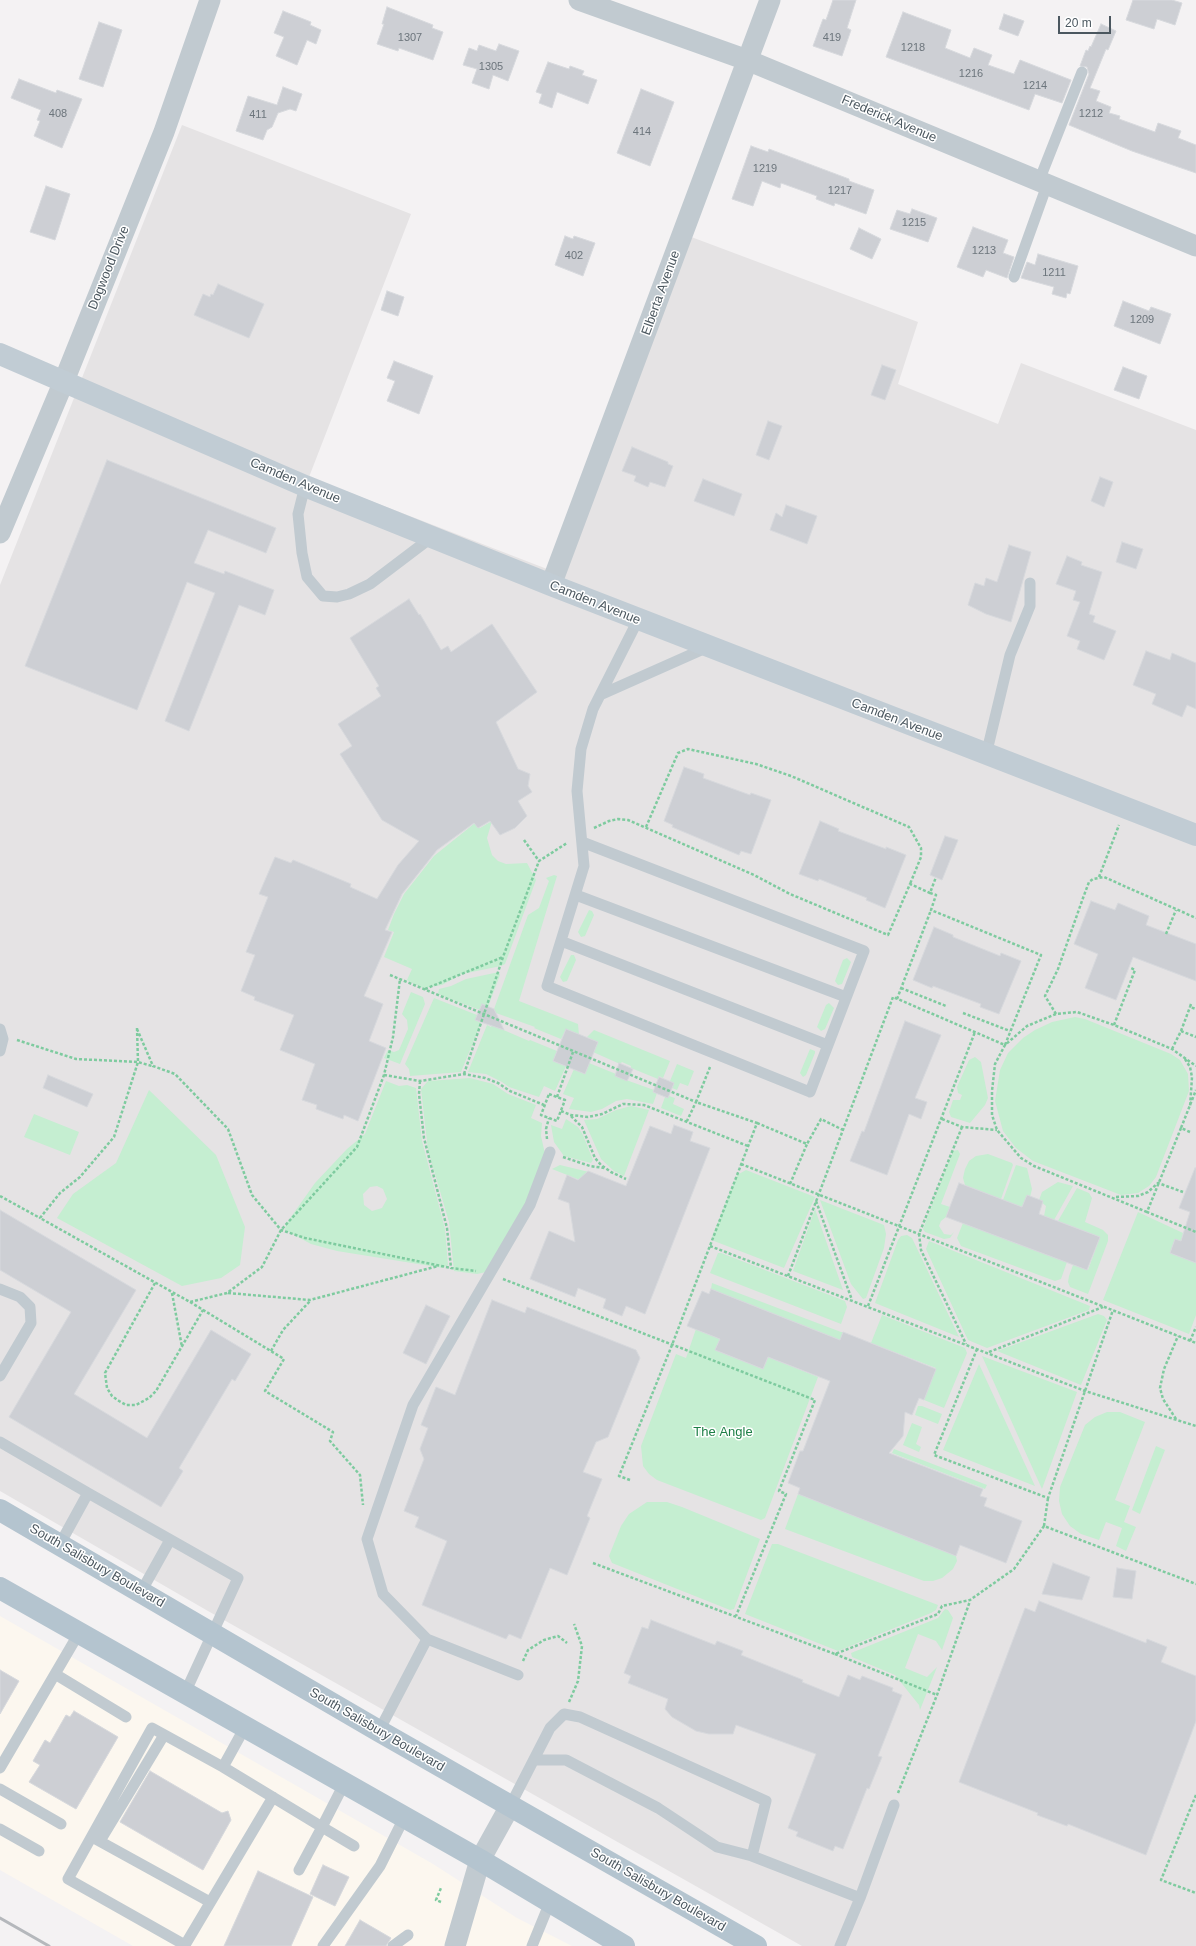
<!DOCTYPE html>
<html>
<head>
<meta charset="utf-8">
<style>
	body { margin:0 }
	#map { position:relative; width:1196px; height:1946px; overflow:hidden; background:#f4f2f3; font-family:Arial,sans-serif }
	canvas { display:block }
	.scale { position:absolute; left:1058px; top:16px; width:53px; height:18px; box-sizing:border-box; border:2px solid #4b575f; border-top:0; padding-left:5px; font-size:12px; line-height:14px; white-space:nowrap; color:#4b575f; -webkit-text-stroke:3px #fff; paint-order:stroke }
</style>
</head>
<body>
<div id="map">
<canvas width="1196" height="1946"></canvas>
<div class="scale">20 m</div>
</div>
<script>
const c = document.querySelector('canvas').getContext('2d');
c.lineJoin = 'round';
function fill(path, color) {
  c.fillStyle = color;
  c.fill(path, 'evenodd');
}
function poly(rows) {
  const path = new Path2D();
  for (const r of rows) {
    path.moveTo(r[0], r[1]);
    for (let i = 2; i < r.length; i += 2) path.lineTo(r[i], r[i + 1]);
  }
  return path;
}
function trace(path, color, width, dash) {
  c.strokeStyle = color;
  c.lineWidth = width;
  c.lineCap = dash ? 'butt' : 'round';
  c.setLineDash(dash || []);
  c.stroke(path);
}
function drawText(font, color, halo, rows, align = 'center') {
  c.font = font + ' Arial,sans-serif';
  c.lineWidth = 3;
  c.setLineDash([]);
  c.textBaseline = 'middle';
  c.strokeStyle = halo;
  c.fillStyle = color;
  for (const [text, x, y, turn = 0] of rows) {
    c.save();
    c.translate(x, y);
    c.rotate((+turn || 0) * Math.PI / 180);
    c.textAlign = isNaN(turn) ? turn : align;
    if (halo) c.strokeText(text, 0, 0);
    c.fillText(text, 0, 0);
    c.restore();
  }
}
const commercial = poly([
	[0,1616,433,1864,517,1918,572,1946,133,1946,0,1870]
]);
const education = poly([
	[182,125,411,214,309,477,560,574,686,235,918,322,898,384,998,424,1021,363,1196,430,1196,1946,802,1946,208,1611,0,1491,0,585]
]);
const green = poly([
	[492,821,487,838,492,855,498,861,506,864,527,863,536,880,505,964,501,966,462,974,442,985,423,988,414,984,407,980,412,969,384,957,394,932,388,930,394,914,404,894,434,856,475,823,480,828],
	[554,875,557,876,519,1001,578,1024,579,1035,566,1029,561,1039,534,1028,535,1027,496,1013,494,1009,528,915,539,908,549,881,546,878],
	[589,910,592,911,594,915,585,936,581,937,578,932],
	[571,955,574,955,576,960,567,981,563,982,560,977],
	[847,958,851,962,842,984,838,985,835,981,843,960],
	[499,972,500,975,488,1007,480,1010,438,994,439,989,451,986,466,979],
	[411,992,423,997,425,1004,400,1064,384,1058,388,1050,394,1052,399,1050,408,1029,407,1020,402,1014],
	[434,998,477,1015,476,1020,481,1023,461,1072,410,1076,409,1069,405,1064],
	[829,1003,834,1008,825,1029,821,1031,817,1027,826,1005],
	[1075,1017,1085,1019,1171,1054,1180,1060,1188,1074,1189,1091,1156,1177,1149,1186,1138,1193,1121,1195,1033,1161,1016,1148,1003,1131,995,1101,1000,1070,1008,1053,1023,1038,1035,1030,1052,1022],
	[487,1025,491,1027,492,1025,529,1041,530,1040,557,1051,553,1061,566,1066,555,1091,544,1086,539,1097,509,1087,502,1082,486,1074,468,1072],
	[594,1030,670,1061,663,1078,659,1076,658,1079,631,1068,631,1066,622,1062,620,1064,593,1052,598,1042,587,1037],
	[810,1049,815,1051,815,1053,806,1075,803,1077,800,1073],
	[975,1057,981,1062,988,1098,985,1105,970,1123,951,1117,949,1112,953,1100,960,1100,962,1095,958,1093,957,1087,969,1060],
	[589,1063,616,1074,615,1076,654,1090,653,1092,657,1093,653,1104,627,1099,616,1101,602,1109,591,1112,569,1109,574,1098,563,1094,574,1069],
	[677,1064,694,1071,688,1086,680,1083,677,1090,672,1088,674,1083,670,1081],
	[470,1078,493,1084,508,1094,536,1105,531,1118,542,1123,541,1136,545,1154,534,1189,486,1272,477,1274,454,1271,449,1222,428,1150,421,1089,428,1081],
	[386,1081,399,1086,407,1085,416,1088,422,1141,445,1229,448,1265,443,1268,337,1251,311,1244,285,1230,286,1224,315,1183,347,1149,365,1134],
	[377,1186,383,1189,387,1199,382,1208,372,1211,364,1205,363,1194,370,1187],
	[149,1090,216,1155,245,1227,240,1265,221,1278,182,1286,57,1218,73,1194,116,1163],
	[669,1096,675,1098,673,1104,684,1109,681,1116,661,1108,665,1097],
	[631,1106,649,1110,624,1176,614,1171,601,1159,584,1120,597,1119,616,1110],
	[34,1114,79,1132,70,1155,24,1137],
	[566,1119,578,1127,583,1135,593,1160,591,1163,564,1156,554,1142,551,1125,562,1129],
	[958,1150,960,1154,941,1204,950,1207,946,1217,941,1221,939,1226,944,1234,951,1235,954,1232,950,1238,944,1239,925,1232,923,1229,953,1151],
	[988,1154,1012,1163,1013,1165,1001,1199,965,1185,963,1178,965,1169,969,1161,976,1156],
	[560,1165,589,1172,580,1180,552,1169],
	[1016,1165,1027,1168,1032,1189,1030,1197,1022,1207,1003,1200],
	[746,1170,815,1197,784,1268,714,1241,712,1237,737,1175],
	[1058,1182,1073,1186,1054,1220,1044,1216,1046,1206,1039,1200,1042,1192],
	[1077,1188,1089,1193,1092,1198,1085,1222,1103,1230,1108,1235,1108,1241,1088,1294,1070,1287,1068,1282,1069,1276,1073,1265,1088,1270,1100,1237,1058,1221],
	[820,1200,884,1225,886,1234,884,1248,866,1298,863,1299,851,1284],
	[815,1209,843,1290,793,1271],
	[1138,1212,1183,1233,1181,1241,1175,1239,1170,1253,1196,1263,1196,1315,1189,1334,1103,1300],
	[963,1223,1067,1262,1061,1279,1055,1281,961,1246,957,1238],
	[907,1235,912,1238,959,1337,875,1303,898,1240,901,1236],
	[929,1241,1090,1306,1089,1310,987,1348,968,1340,926,1249],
	[718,1253,721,1253,845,1301,847,1307,841,1324,710,1273],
	[712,1283,841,1332,843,1332,840,1340,711,1289],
	[1098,1314,1104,1316,1107,1320,1081,1385,997,1351],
	[882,1315,965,1348,967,1353,944,1408,924,1400,936,1368,871,1343],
	[696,1329,720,1339,715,1350,763,1369,768,1357,818,1377,765,1518,761,1520,657,1480,649,1474,643,1466,641,1446,676,1354,686,1358],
	[982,1356,1077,1392,1042,1489],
	[979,1364,1035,1486,943,1450],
	[918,1406,922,1406,942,1414,938,1424,915,1415],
	[1107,1412,1120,1412,1145,1422,1115,1500,1130,1506,1124,1522,1136,1527,1126,1551,1116,1546,1122,1528,1106,1522,1099,1540,1081,1534,1070,1526,1062,1514,1059,1501,1060,1487,1085,1425,1095,1417],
	[912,1423,922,1427,916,1444,921,1447,919,1452,903,1445],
	[1156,1446,1165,1450,1140,1514,1132,1510],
	[894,1449,987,1485,985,1489,892,1453],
	[798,1494,956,1556,957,1561,953,1569,942,1578,933,1581,924,1581,785,1529],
	[647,1502,667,1502,682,1507,760,1539,734,1609,730,1610,612,1563,609,1556,621,1526,629,1514],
	[772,1544,778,1544,938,1605,936,1610,931,1613,838,1651,745,1614],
	[945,1609,948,1610,953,1618,942,1650,936,1641,918,1634,905,1668,927,1677,937,1667,920,1710,919,1705,895,1675,852,1657,851,1653,938,1618]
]);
const building = poly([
	[833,0,856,0,847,28,851,30,842,56,813,46,823,19,826,20,833,0],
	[1133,0,1172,0,1182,3,1175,25,1157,19,1154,29,1126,20,1133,0],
	[387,7,433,25,432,28,443,32,433,60,399,48,398,51,377,44,384,24,382,24,387,7],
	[283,11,311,22,310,25,321,30,316,44,307,40,297,65,276,56,284,37,274,33,283,11],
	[903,12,951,30,945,48,970,58,974,48,992,55,988,65,1014,74,1020,60,1071,80,1062,103,1035,94,1029,110,886,57,903,12],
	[1004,14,1024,21,1018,36,999,29,1004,14],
	[99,22,122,30,103,87,79,79,99,22],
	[1101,24,1116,31,1108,50,1106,49,1090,88,1100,91,1096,101,1111,107,1109,113,1120,116,1119,119,1155,132,1158,123,1181,131,1178,138,1196,145,1196,173,1132,151,1069,125,1089,74,1087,67,1080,66,1086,50,1088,51,1090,46,1091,47,1101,24],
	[499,44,519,51,508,81,493,75,489,89,472,83,477,69,463,65,469,48,477,51,479,45,496,51,499,44],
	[548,62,569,69,570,66,584,71,582,75,597,80,588,104,557,92,552,108,539,103,542,94,536,92,548,62],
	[19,79,56,93,57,90,82,99,62,148,34,136,40,121,37,120,41,110,11,98,19,79],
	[283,87,302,94,296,111,290,109,278,113,272,127,267,130,263,140,236,131,248,96,277,105,283,87],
	[641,89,674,102,650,166,617,153,641,89],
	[751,146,768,152,769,149,849,179,849,181,874,190,866,214,835,203,834,206,816,199,817,196,781,183,780,188,762,181,753,206,732,199,751,146],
	[46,186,70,194,55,240,30,232,46,186],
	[912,209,937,218,928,242,890,229,897,210,910,214,912,209],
	[973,227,1008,240,1003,253,1014,257,1007,278,986,270,983,277,957,267,973,227],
	[859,228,881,239,872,259,850,249,859,228],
	[565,236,573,239,574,236,595,243,583,276,555,265,565,236],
	[1038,254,1078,266,1070,294,1067,293,1066,298,1052,294,1054,287,1021,278,1027,262,1035,265,1038,254],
	[218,284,264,304,249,338,194,315,203,294,210,297,211,294,213,295,218,284],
	[387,291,404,297,398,316,381,310,387,291],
	[1123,301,1149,311,1151,307,1171,314,1160,344,1114,326,1123,301],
	[394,361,433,376,419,414,387,401,395,381,387,378,394,361],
	[882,365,896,370,885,400,871,395,882,365],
	[1123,367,1147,376,1139,399,1114,390,1123,367],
	[768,421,782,426,769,460,756,455,768,421],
	[632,447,668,462,668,464,673,466,665,487,650,482,648,487,634,481,636,476,622,471,632,447],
	[107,460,276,528,266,553,208,530,194,563,224,574,225,571,274,590,265,615,239,605,189,731,165,721,215,593,187,582,137,710,25,666,107,460],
	[1100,477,1113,482,1104,507,1091,501,1100,477],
	[703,479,742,494,734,516,694,501,703,479],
	[786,505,817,516,807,544,770,530,776,513,782,517,786,505],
	[1122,542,1143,549,1136,569,1116,562,1122,542],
	[1009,545,1031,552,1011,622,986,614,968,605,975,583,984,586,986,578,997,582,1009,545],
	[1067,556,1082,562,1081,565,1102,572,1089,614,1095,616,1093,622,1116,631,1104,660,1077,649,1080,641,1067,636,1080,602,1073,600,1076,591,1056,584,1067,556],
	[409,599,419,615,420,614,441,650,448,646,451,652,492,624,537,692,496,722,518,769,530,774,528,786,532,792,518,801,527,816,515,828,500,835,490,821,478,828,474,823,437,850,402,894,385,930,392,932,364,996,383,1004,369,1041,386,1048,358,1121,344,1115,343,1119,316,1109,317,1105,302,1100,315,1064,280,1050,294,1015,254,1000,255,997,241,991,255,955,246,952,268,897,259,894,275,857,291,863,293,860,351,884,350,887,377,899,398,865,419,841,382,820,340,754,352,746,338,724,381,696,376,688,379,686,350,638,409,599],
	[1146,651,1170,660,1172,653,1196,663,1196,709,1187,705,1182,717,1152,704,1156,694,1133,685,1146,651],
	[684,767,704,774,703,778,750,795,751,793,771,800,751,854,741,851,739,855,672,827,673,825,664,821,684,767],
	[820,821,839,829,838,831,886,849,886,847,906,855,885,908,866,900,867,898,819,879,818,881,799,874,820,821],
	[945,836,958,840,942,880,930,875,945,836],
	[1091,901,1115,910,1118,903,1149,916,1146,925,1196,944,1196,981,1133,957,1116,1000,1085,988,1098,954,1074,944,1091,901],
	[934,927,953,935,953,937,1000,956,1001,953,1021,961,999,1014,980,1007,981,1004,933,986,932,988,913,980,934,927],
	[482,1004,494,1009,504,1030,475,1020,482,1004],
	[905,1021,941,1035,915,1098,927,1102,921,1119,909,1114,887,1175,850,1161,862,1131,864,1132,905,1021],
	[566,1029,598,1042,585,1074,553,1061,566,1029],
	[619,1063,633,1069,627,1081,615,1076,619,1063],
	[48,1075,93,1094,87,1107,43,1088,48,1075],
	[659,1077,674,1083,668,1098,653,1092,659,1077],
	[674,1125,693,1132,690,1141,710,1148,645,1314,626,1306,622,1316,603,1308,606,1299,578,1288,575,1297,530,1279,549,1231,575,1242,569,1203,558,1199,567,1175,578,1180,588,1171,626,1186,650,1126,671,1134,674,1125],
	[1195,1168,1196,1168,1196,1263,1170,1253,1175,1239,1181,1241,1190,1212,1179,1208,1195,1168],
	[959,1183,1022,1207,1027,1195,1043,1201,1039,1214,1100,1237,1087,1270,946,1217,959,1183],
	[0,1210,136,1290,74,1394,147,1438,211,1330,251,1354,235,1381,232,1379,179,1468,183,1471,161,1507,9,1417,71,1312,0,1270,0,1210],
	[711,1289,840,1340,843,1332,936,1369,924,1400,919,1398,912,1415,905,1412,903,1436,889,1453,983,1489,980,1496,987,1498,984,1506,1022,1521,1006,1563,960,1545,956,1556,798,1494,800,1488,788,1483,800,1451,803,1451,830,1381,768,1357,763,1369,715,1350,720,1339,687,1326,702,1291,709,1294,711,1289],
	[492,1300,525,1313,527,1307,636,1350,640,1358,608,1437,596,1442,583,1472,602,1479,587,1516,590,1518,567,1575,550,1568,521,1639,509,1634,506,1639,422,1605,447,1541,415,1527,419,1517,404,1511,424,1459,420,1449,428,1428,421,1425,436,1387,455,1395,492,1300],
	[426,1305,450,1316,426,1364,403,1353,426,1305],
	[1053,1563,1090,1577,1082,1600,1042,1594,1053,1563],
	[1117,1568,1136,1571,1132,1599,1113,1597,1117,1568],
	[1039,1601,1146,1643,1147,1639,1167,1647,1161,1662,1196,1676,1196,1721,1146,1855,1068,1824,1067,1826,1037,1815,1038,1813,959,1782,1025,1608,1035,1612,1039,1601],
	[651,1620,715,1645,717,1641,743,1651,741,1655,803,1680,802,1682,839,1697,848,1675,860,1680,862,1676,893,1688,892,1691,902,1695,878,1756,882,1757,869,1789,867,1788,843,1849,835,1846,833,1851,796,1836,798,1832,788,1828,816,1754,736,1725,733,1734,709,1734,696,1731,672,1717,665,1709,668,1699,628,1683,631,1676,624,1673,642,1627,648,1629,651,1620],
	[0,1670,19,1681,0,1714,0,1670],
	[74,1711,118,1737,76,1809,29,1782,40,1765,33,1761,45,1740,50,1743,66,1715,70,1717,74,1711],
	[150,1771,222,1813,228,1811,231,1820,203,1870,120,1822,150,1771],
	[323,1865,349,1877,335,1906,310,1894,323,1865],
	[258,1871,313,1897,291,1946,224,1946,258,1871],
	[360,1920,391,1938,386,1946,345,1946,360,1920]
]);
const path = poly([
	[646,827,678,753,688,749,756,764,791,776,909,827,921,848,921,857,910,884],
	[594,828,609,821,618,819,628,820,754,875,790,894,888,935,910,884,930,893],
	[524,840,539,861,567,843],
	[1099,877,1119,825],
	[1166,934,1176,910],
	[390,975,696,1102,687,1121],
	[901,988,946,1006],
	[425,989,503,957],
	[897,999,931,910],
	[1191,1004,1190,1007,1196,1009],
	[963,1013,1010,1031],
	[1056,1014,1045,996,1058,969,1083,898,1089,882,1093,879,1104,877,1196,918],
	[1114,1025,1135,970,1131,968],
	[137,1028,138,1062,114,1137,80,1177,60,1193,40,1218,190,1302,227,1293,262,1267,281,1230,357,1147,384,1075,393,1037,400,979],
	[137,1029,153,1066,175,1074,228,1129,252,1195,281,1230,305,1238,451,1268],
	[1181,1031,1190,1007],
	[17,1040,76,1059,138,1062,152,1066],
	[1172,1049,1181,1031,1196,1037],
	[1185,1059,1190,1067,1192,1077,1190,1107],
	[464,1074,503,957,539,861],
	[384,1075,420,1081,464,1074,485,1078,498,1083,510,1091,544,1105],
	[420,1081,419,1094,424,1138,447,1228,451,1268,476,1271],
	[549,1094,565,1100,557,1121,541,1115,549,1094],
	[557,1097,573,1052],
	[561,1111,571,1115,588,1117,602,1114,623,1104,644,1105,748,1146],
	[571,1116,582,1127,595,1158,601,1165,611,1172,626,1179],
	[942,1119,962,1127,997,1130],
	[757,1123,807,1144,821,1119,843,1130],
	[962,1127,919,1234,921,1250,966,1344],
	[1181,1128,1147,1212,1196,1232],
	[1190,1132,1181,1128,1196,1090],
	[547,1139,546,1129,549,1118],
	[563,1157,590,1166,604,1168],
	[741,1164,1196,1343],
	[790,1184,807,1144],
	[0,1196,40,1218],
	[1116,1197,1138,1196,1148,1192,1158,1183,1183,1192],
	[816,1201,852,1300],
	[1147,1212,1034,1166,1021,1158,997,1130,992,1115,992,1091,995,1064,1005,1045,1027,1026,1056,1014,1077,1012,1114,1025,1172,1049,1196,1066],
	[710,1246,1085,1391,1196,1426],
	[788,1276,893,997,1005,1045,1041,955,931,910,936,895,930,893,936,877],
	[503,1279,815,1400,779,1491,786,1494,736,1616],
	[155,1283,105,1373,107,1388,112,1396,119,1401,126,1405,136,1405,149,1398,156,1391,203,1310],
	[172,1293,182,1347],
	[228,1293,310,1300,438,1266],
	[190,1302,284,1359,265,1391,333,1432,330,1441,360,1475,363,1505],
	[868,1306,975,1032],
	[1190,1341,1196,1327],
	[977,1349,934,1455,1048,1498,1113,1310],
	[271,1351,283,1330,310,1301],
	[989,1352,1103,1307],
	[1176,1419,1163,1399,1160,1388,1164,1369,1178,1336],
	[630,1480,619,1476,672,1345,757,1123,696,1102,710,1067],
	[1044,1526,1048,1498],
	[593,1563,835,1654,938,1614,942,1606,970,1600,1014,1569,1044,1526,1196,1584],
	[835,1654,937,1695],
	[523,1661,528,1650,544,1640,558,1636,567,1643],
	[569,1702,578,1681,582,1646,574,1624],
	[898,1793,937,1695,970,1601],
	[1196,1795,1161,1880,1196,1893],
	[441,1902,436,1900,441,1888]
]);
const lane = poly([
	[1039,181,1082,72],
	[1014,277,1047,185],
	[305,486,298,514,302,553,307,577,323,596,337,597,349,594,370,584,432,537],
	[600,695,708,647],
	[986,755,1010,655,1030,606,1030,583],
	[582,842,864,951,810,1092,547,986,584,866,577,791,581,749,593,709,638,620],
	[576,895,846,997],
	[561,941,828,1045],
	[0,1029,3,1039,0,1051],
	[0,1289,20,1297,30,1307,31,1323,0,1376],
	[0,1442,88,1493,60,1544],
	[88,1493,238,1578,185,1693],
	[141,1592,170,1540],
	[427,1639,383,1594,367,1539,413,1405,530,1205,550,1152],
	[55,1674,126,1717],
	[379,1731,427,1639,518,1675],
	[534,1760,566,1760,658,1808,717,1847,752,1856],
	[223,1767,245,1727],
	[0,1768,79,1633],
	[0,1789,61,1824],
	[273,1797,185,1945,68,1879,152,1728,223,1767,322,1827,344,1784],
	[510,1806,550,1728,564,1714,580,1717,766,1801,752,1856,860,1898],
	[0,1829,39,1851],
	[92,1837,210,1902],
	[100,1841,164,1735],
	[299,1870,322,1827,354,1846],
	[323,1946,380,1866,404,1818],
	[393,1946,408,1935],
	[532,1946,550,1902],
	[840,1946,860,1898,894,1805]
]);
const street = poly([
	[579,0,747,60,1196,246],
	[0,533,64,381,164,132,210,0],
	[551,585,770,0],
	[455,1946,480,1860,510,1806]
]);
const secondary = poly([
	[0,354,305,486,551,585,1196,835]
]);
const primary = poly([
	[0,1510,379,1731,756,1946],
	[0,1588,480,1860,624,1946]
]);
const rail = poly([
	[0,1918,49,1946]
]);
const numberNames = [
	["1307",410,38],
	["419",832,38],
	["1218",913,48],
	["1305",491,67],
	["1216",971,74],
	["1214",1035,86],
	["408",58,114],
	["1212",1091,114],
	["411",258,115],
	["414",642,132],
	["1219",765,169],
	["1217",840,191],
	["1215",914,223],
	["1213",984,251],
	["402",574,256],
	["1211",1054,273],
	["1209",1142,320]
];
const streetNames = [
	["Frederick Avenue",889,119,23],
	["Dogwood Drive",109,268,-68],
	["Elberta Avenue",661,293,-70],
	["Camden Avenue",295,481,23],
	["Camden Avenue",595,603,22],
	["Camden Avenue",897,720,21],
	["South Salisbury Boulevard",97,1566,30],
	["South Salisbury Boulevard",377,1730,30],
	["South Salisbury Boulevard",658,1890,30]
];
const parkNames = [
	["The Angle",723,1432]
];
fill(commercial, '#fcf7ef');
fill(education, '#e5e3e4');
fill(green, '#c5eed1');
fill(building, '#cdcfd4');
trace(building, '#d7d9dd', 1);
trace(path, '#7ecb9f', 2.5, [3, 2]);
trace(lane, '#c1cad0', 11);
trace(street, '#c1cad0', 21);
trace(secondary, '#c1ccd4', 22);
trace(primary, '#b4c4cf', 22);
trace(rail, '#b5b8bc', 3);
drawText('11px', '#6c757c', null, numberNames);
drawText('13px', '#4b575f', '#fff', streetNames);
drawText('13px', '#1d7f46', '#fff', parkNames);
</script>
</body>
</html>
